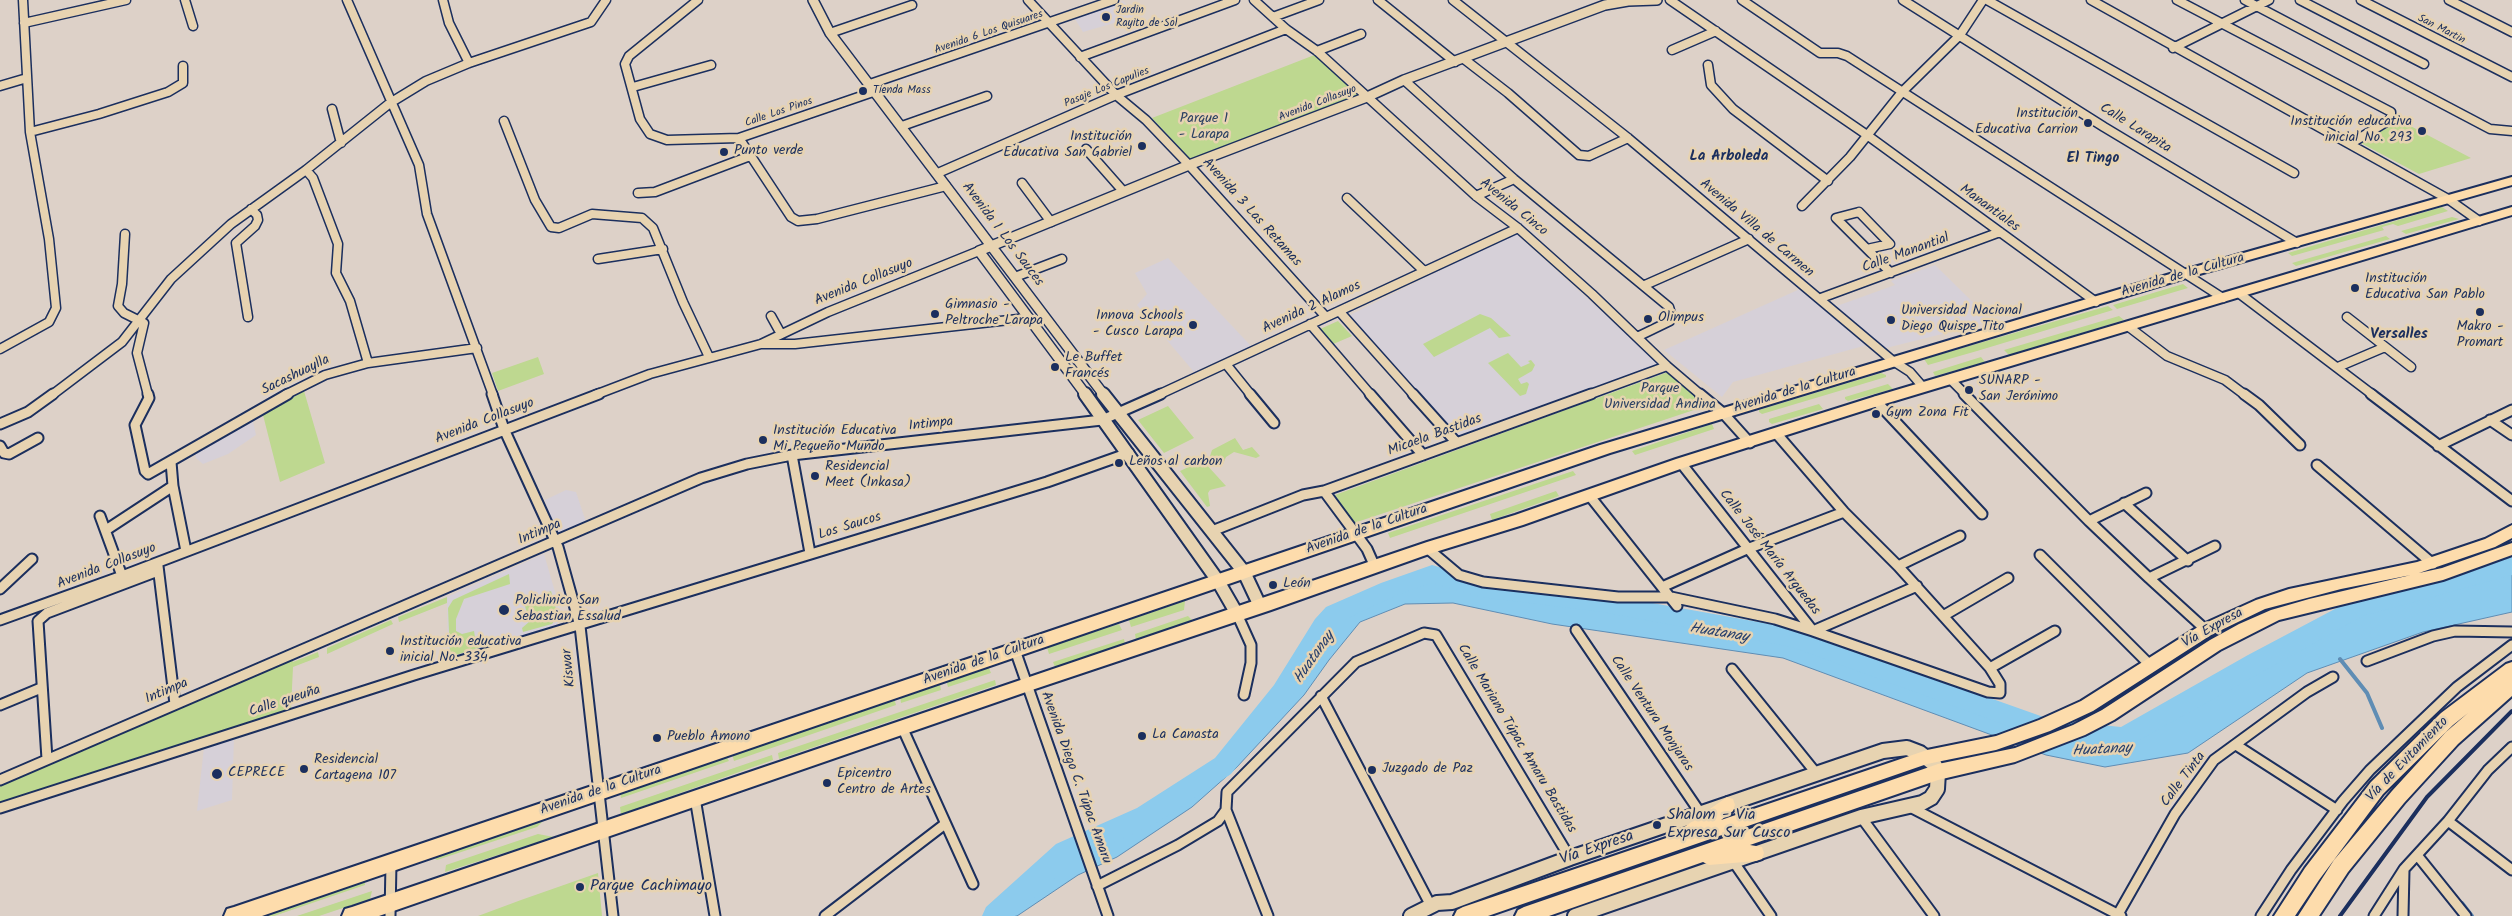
<!DOCTYPE html>
<html>
<head>
<meta charset="utf-8">
<style>
	body { margin:0 }
	canvas { display:block; background:#ddd1c8 }
</style>
</head>
<body>
<canvas width="2512" height="916"></canvas>
<script>
const c = document.querySelector('canvas').getContext('2d');
c.lineJoin = 'round';
function fill(path, color) {
  c.fillStyle = color;
  c.fill(path, 'evenodd');
}
function poly(rows) {
  const path = new Path2D();
  for (const r of rows) {
    path.moveTo(r[0], r[1]);
    for (let i = 2; i < r.length; i += 2) path.lineTo(r[i], r[i + 1]);
  }
  return path;
}
function trace(path, color, width, dash) {
  c.strokeStyle = color;
  c.lineWidth = width;
  c.lineCap = dash ? 'butt' : 'round';
  c.setLineDash(dash || []);
  c.stroke(path);
}
function drawText(font, color, halo, rows, align = 'center') {
  c.font = font + ' Kalam,sans-serif';
  c.lineWidth = 5;
  c.setLineDash([]);
  c.textBaseline = 'middle';
  c.strokeStyle = halo;
  c.fillStyle = color;
  for (const [text, x, y, turn = 0] of rows) {
    c.save();
    c.translate(x, y);
    c.rotate((+turn || 0) * Math.PI / 180);
    c.textAlign = isNaN(turn) ? turn : align;
    if (halo) c.strokeText(text, 0, 0);
    c.fillText(text, 0, 0);
    c.restore();
  }
}
const built = poly([
	[1123,1,1138,16,1083,32,1075,19],
	[1515,233,1662,366,1458,440,1348,316],
	[1168,258,1251,346,1194,372,1137,305,1147,294,1135,273],
	[1935,265,1992,321,1946,332,1913,301,1946,333,1882,349,1834,307,1895,285,1891,281],
	[1800,289,1867,345,1733,382,1722,397,1664,350],
	[252,417,256,435,228,454,203,464,196,458,194,448],
	[566,490,576,492,586,522,556,536,545,500],
	[544,554,562,616,555,627,448,659,447,597],
	[234,737,232,800,197,811,204,747]
]);
const green = poly([
	[1317,54,1361,95,1191,160,1152,118],
	[2401,121,2471,158,2419,174,2359,142],
	[2442,207,2448,211,2398,226,2393,224,2382,227,2384,230,2292,256,2288,253],
	[2452,217,2459,219,2406,234,2401,231],
	[2386,236,2390,239,2296,266,2292,263],
	[2183,284,2188,288,2117,309,2113,305],
	[2108,306,2113,310,1977,351,1928,365,1924,359],
	[1480,314,1491,318,1511,336,1499,338,1490,328,1434,357,1423,344],
	[2119,316,2124,320,2009,355,2004,350],
	[1338,321,1352,336,1331,345,1318,330],
	[1508,353,1521,367,1530,363,1528,361,1531,360,1535,365,1532,371,1518,379,1521,384,1527,382,1529,384,1526,394,1520,396,1488,363],
	[538,357,544,374,498,391,492,373],
	[1981,357,1985,362,1935,376,1933,372],
	[1668,372,1703,403,1697,409,1354,523,1335,495],
	[1881,373,1886,375,1886,377,1762,414,1759,412,1759,410],
	[1888,384,1893,389,1848,401,1845,399,1845,397],
	[304,391,325,463,280,482,263,415],
	[1819,404,1823,409,1772,424,1769,422,1769,419],
	[1168,406,1194,438,1164,453,1138,420],
	[1712,424,1714,429,1635,455,1632,451],
	[1235,438,1243,450,1252,447,1260,456,1256,458,1234,452,1226,457,1223,464,1218,467,1210,456,1212,450],
	[1199,462,1206,464,1226,486,1210,490,1208,493,1210,506,1207,507,1180,471],
	[1573,471,1576,475,1390,538,1388,533],
	[1556,491,1559,496,1492,520,1490,514],
	[509,574,510,584,464,599,456,619,456,631,462,634,474,631,475,637,482,635,484,646,450,657,448,608,453,600],
	[551,591,558,616,552,624,523,632,522,628,529,622,524,602],
	[447,597,447,603,399,622,398,617],
	[1185,601,1184,610,1131,627,1129,620],
	[1188,616,1194,622,1136,640,1135,634],
	[391,620,393,624,327,654,327,648],
	[1119,624,1122,630,1049,654,1047,647],
	[1124,639,1125,644,1055,667,1053,662],
	[318,652,319,657,293,667,291,709,0,802,0,786,293,658,293,662],
	[988,666,991,673,948,687,946,680],
	[995,680,996,685,779,759,778,753],
	[940,684,941,690,901,703,900,696],
	[894,698,896,705,734,761,732,754],
	[772,755,773,760,621,814,620,807],
	[726,756,729,761,621,798,620,791],
	[550,814,537,827,437,860,431,855],
	[538,834,554,837,445,872,446,865],
	[598,873,602,916,478,916,521,900],
	[365,878,365,885,274,916,249,916],
	[372,891,370,899,319,916,297,916]
]);
const water = poly([
	[2512,566,2512,612,2423,632,2307,673,2188,753,2105,767,2046,755,1783,658,1552,624,1453,603,1405,604,1360,622,1329,660,1304,695,1236,768,1192,807,1117,857,1078,875,1017,916,995,916,1008,906,1065,852,1146,816,1223,766,1282,692,1323,626,1334,614,1389,589,1432,574,1481,588,1602,603,1792,638,2052,731,2123,738,2256,662,2358,608,2512,566]
]);
const stream = poly([
	[2340,659,2367,693,2382,728],
	[2462,903,2472,916]
]);
const river = poly([
	[2512,557,2512,575,2363,616,2123,749,2052,742,1792,647,1602,612,1481,597,1432,583,1397,595,1342,621,1331,633,1290,699,1231,774,1155,824,1074,860,1015,916,982,916,986,907,1056,844,1137,808,1215,758,1274,685,1315,619,1326,607,1381,583,1432,565,1481,579,1602,594,1792,628,2052,720,2121,727,2248,655,2350,601,2512,557]
]);
const minorFar1 = poly([
	[185,0,193,26],
	[347,0,419,165,427,214,493,395],
	[443,0,449,23,469,63],
	[698,0,629,56,625,64,640,119,650,134,667,140,739,138,876,91],
	[1028,0,1116,95,1146,120,1189,165,1326,317],
	[1254,0,1286,29,1317,51,1476,196,1518,228,1592,294,1667,366,1701,395],
	[1378,0,1455,62],
	[1453,0,1628,138,1893,361,1910,372,1923,387],
	[1670,0,1867,135,2096,302],
	[1742,0,1820,53,1838,53,1847,56,2223,298],
	[1903,0,2104,127,2297,243],
	[1987,0,2294,173],
	[2091,0,2448,199,2479,221],
	[2177,0,2391,112,2391,119,2350,144],
	[2245,0,2490,129,2512,131],
	[2300,0,2424,64],
	[2361,0,2512,77],
	[2449,0,2512,32],
	[1273,17,1319,0],
	[24,23,126,0],
	[830,33,912,5],
	[2173,48,2269,0],
	[1672,50,1716,31],
	[1317,51,1361,34],
	[1080,57,1235,0],
	[1464,59,1508,93,1579,155,1589,156,1628,138],
	[1708,65,1711,85,1733,109,1828,181],
	[1404,80,1514,179,1669,307,1672,317,1670,321,1637,337],
	[870,84,1114,0],
	[0,86,27,78],
	[633,87,711,65],
	[332,109,341,143],
	[504,121,535,200,551,227,559,228,592,214,642,218,653,228,683,302,709,357],
	[902,126,987,96],
	[30,132,99,114,168,92,183,83,183,66],
	[739,138,791,217,798,221,817,219,946,186],
	[1086,149,1123,191],
	[306,170,313,178,338,244,336,273,350,301,368,363],
	[938,173,1116,95,1286,29],
	[1022,183,1051,222],
	[638,193,655,192,750,156],
	[1476,196,1514,179],
	[1347,198,1424,271],
	[1802,206,1850,157,1902,92,1960,35,1983,0],
	[1859,212,1890,244,1867,249,1836,218,1859,212],
	[125,234,122,284,118,306,124,313,144,323,137,353,148,395],
	[1867,249,1891,273],
	[598,259,663,249],
	[1015,277,1062,259],
	[1645,285,1749,239],
	[2240,294,2373,395],
	[1821,298,2000,232],
	[1339,311,1414,395],
	[771,316,781,334],
	[248,317,236,243,255,226,258,220,257,215,251,209],
	[2347,317,2411,367],
	[1310,324,1371,395],
	[2129,327,2167,356,2225,380,2245,395],
	[761,344,795,344,1027,318],
	[0,349,49,322,56,308,49,239,30,132,23,0],
	[1226,364,1251,395],
	[2338,367,2385,347],
	[1950,379,1966,395],
	[52,395,122,342,171,279,231,224,306,170,390,103,426,81,469,63,591,22,606,0],
	[285,395,325,375,368,363,477,348],
	[595,395,650,374,761,344,828,312,979,251],
	[1158,395,1518,228],
	[1588,395,1667,366]
]);
const minor = poly([
	[148,394,149,398,135,425,145,471,148,474,288,394],
	[492,394,504,429,558,547,580,626,613,916],
	[1250,394,1274,423],
	[1370,394,1423,455],
	[1413,394,1456,442],
	[1700,394,1723,413,1750,443],
	[1964,394,2089,521,2149,578,2215,546],
	[2244,394,2259,405,2300,445],
	[2371,394,2512,501],
	[1876,401,1982,514],
	[2490,420,2512,435],
	[0,424,28,412,53,394],
	[0,446,4,453,9,454,38,438],
	[2438,446,2512,410],
	[792,455,810,553],
	[171,462,173,486,186,551],
	[1681,463,1813,631,1988,692,2000,693,2000,684,1990,668,1898,566,1844,512,1776,433],
	[2317,465,2433,564],
	[1324,491,1367,549,1375,567],
	[1589,495,1677,606],
	[2124,503,2188,561],
	[100,516,122,576],
	[2089,521,2146,493],
	[106,530,173,486],
	[1212,531,1303,495,1324,491,1591,394],
	[1427,548,1459,575,1483,582,1618,597,1671,597,1775,619,1813,631,1917,586],
	[2040,555,2151,666],
	[158,566,175,704],
	[1898,566,1960,536],
	[2149,578,2206,630],
	[1662,587,1747,549,1844,512],
	[0,589,32,559],
	[1237,614,1251,645,1251,663,1244,695],
	[1943,616,2008,578],
	[0,620,122,576,599,394],
	[1576,630,1701,814],
	[1015,650,1108,916],
	[2367,661,2433,636,2455,631,2512,632],
	[1990,668,2055,631],
	[1732,669,1816,773],
	[1321,696,1431,906],
	[0,705,41,688],
	[902,727,973,884],
	[2236,745,2337,810],
	[47,759,38,621,47,613,158,571],
	[0,780,701,478,747,464,792,455,1102,420,1161,394],
	[695,798,715,916],
	[1910,807,2121,916],
	[0,808,414,675,1047,482,1129,453],
	[1226,810,1268,916],
	[1861,817,1934,916],
	[2448,821,2512,870],
	[2417,855,2466,916],
	[1733,861,1771,916],
	[1097,886,1178,845,1218,821,1226,810,1227,792,1356,662,1424,633,1436,635,1570,858],
	[390,916,391,863],
	[825,916,945,824],
	[2117,916,2175,814,2214,760,2307,692,2333,677],
	[2261,916,2291,870,2343,801,2370,770,2457,687,2512,645],
	[2374,916,2404,869,2448,821,2488,770,2512,747],
	[2403,916,2404,870]
]);
const tertiaryFar1 = poly([
	[813,0,830,33,1104,395],
	[1086,395,979,251,1189,165,1367,97,1404,80,1605,5,1628,1,1657,0]
]);
const tertiary = poly([
	[1085,394,1218,581,1237,614],
	[1103,394,1244,572,1260,606]
]);
const secondary = poly([
	[1411,916,1437,903,1452,902,1570,858,1883,751,1907,748,1920,753,1934,764,1938,772,1937,789,1931,798,1922,803,1861,817,1575,916]
]);
const primary = poly([
	[2512,525,2512,538,2495,547,2419,573,2442,568,2512,543,2512,555,2443,580,2279,620,2220,650,2114,720,2085,735,2015,762,1938,780,1750,845,1762,847,1764,853,1762,859,1756,861,1709,865,1703,862,1549,916,1515,916,1518,910,1524,907,1938,764,2015,748,2073,725,2102,710,2210,640,2239,624,2271,610,2309,599,2411,575,2341,589,2265,609,2211,635,2093,711,2050,731,1996,750,1927,764,1488,916,1454,916,1457,910,1463,907,1678,834,1680,830,1727,797,1733,799,1735,805,1733,811,1721,820,1927,750,1996,736,2039,720,2081,701,2201,625,2256,600,2289,589,2417,562,2485,539,2512,525]
]);
const trunk = poly([
	[2512,177,2512,185,2189,277,1610,453,262,916,224,916,227,909,234,907,1600,445,2180,271,2512,177],
	[2512,207,2512,215,1878,406,1686,467,1523,525,1429,554,1271,610,1026,692,379,916,342,916,345,909,352,907,1427,542,1515,515,1676,459,1876,396,2512,207],
	[2512,662,2512,696,2458,744,2404,803,2348,872,2319,916,2298,916,2334,860,2392,791,2446,732,2468,713,2453,725,2383,794,2319,880,2295,916,2274,916,2305,868,2371,782,2441,713,2506,664,2512,662]
]);
const rail = poly([
	[2340,916,2427,797,2512,711]
]);
const markers = [
	[1106,17,5,"#1b2f5e"],
	[863,91,5,"#1b2f5e"],
	[2088,123,5,"#1b2f5e"],
	[2422,131,5,"#1b2f5e"],
	[1142,146,5,"#1b2f5e"],
	[724,152,5,"#1b2f5e"],
	[2355,288,5,"#1b2f5e"],
	[2480,312,5,"#1b2f5e"],
	[935,314,5,"#1b2f5e"],
	[1648,319,5,"#1b2f5e"],
	[1891,320,5,"#1b2f5e"],
	[1193,325,5,"#1b2f5e"],
	[1055,367,5,"#1b2f5e"],
	[1969,390,5,"#1b2f5e"],
	[1876,414,5,"#1b2f5e"],
	[763,440,5,"#1b2f5e"],
	[1119,463,5,"#1b2f5e"],
	[815,476,5,"#1b2f5e"],
	[1273,585,5,"#1b2f5e"],
	[504,610,6,"#1b2f5e"],
	[390,651,5,"#1b2f5e"],
	[1142,736,5,"#1b2f5e"],
	[657,738,5,"#1b2f5e"],
	[304,769,5,"#1b2f5e"],
	[1372,770,5,"#1b2f5e"],
	[217,774,6,"#1b2f5e"],
	[827,783,5,"#1b2f5e"],
	[1657,825,5,"#1b2f5e"],
	[580,887,5,"#1b2f5e"]
];
const farPoinames = [
	["Jardin",1116,11],
	["Rayito de Sol",1116,24],
	["Tienda Mass",873,91]
];
const farStreetnames = [
	["San Martin",2441,30,27],
	["Avenida 6 Los Quisuares",989,33,-19],
	["Pasaje Los Capulies",1107,88,-22],
	["Avenida Collasuyo",1318,104,-21],
	["Calle Los Pinos",779,113,-19]
];
const poiNames = [
	["Institución",2078,115,"right"],
	["Educativa Carrion",2078,131,"right"],
	["Institución educativa",2412,123,"right"],
	["inicial No. 293",2412,139,"right"],
	["Institución",1132,138,"right"],
	["Educativa San Gabriel",1132,154,"right"],
	["Punto verde",734,152],
	["Institución",2365,280],
	["Educativa San Pablo",2365,296],
	["Gimnasio -",945,306],
	["Peltroche Larapa",945,322],
	["Universidad Nacional",1901,312],
	["Diego Quispe Tito",1901,328],
	["Innova Schools",1183,317,"right"],
	["- Cusco Larapa",1183,333,"right"],
	["Olimpus",1658,319],
	["Makro -",2480,328,"center"],
	["Promart",2480,344,"center"],
	["Le Buffet",1065,359],
	["Francés",1065,375],
	["SUNARP -",1979,382],
	["San Jerónimo",1979,398],
	["Gym Zona Fit",1886,414],
	["Institución Educativa",773,432],
	["Mi Pequeño Mundo",773,448],
	["Leños al carbon",1129,463],
	["Residencial",825,468],
	["Meet (Inkasa)",825,484],
	["León",1283,585],
	["Policlinico San",515,602],
	["Sebastian Essalud",515,618],
	["Institución educativa",400,643],
	["inicial No. 334",400,659],
	["La Canasta",1152,736],
	["Pueblo Amono",667,738],
	["Residencial",314,761],
	["Cartagena 107",314,777],
	["Juzgado de Paz",1382,770],
	["CEPRECE",228,774],
	["Epicentro",837,775],
	["Centro de Artes",837,791]
];
const parkNames = [
	["Parque 1",1204,120],
	["- Larapa",1204,136],
	["Parque",1660,390],
	["Universidad Andina",1660,406]
];
const streetNames = [
	["Calle Larapita",2135,129,32],
	["Avenida Cinco",1513,208,39],
	["Manantiales",1989,209,36],
	["Avenida 3 Las Retamas",1251,213,48],
	["Avenida Villa de Carmen",1756,229,40],
	["Avenida 1 Los Sauces",1002,235,53],
	["Calle Manantial",1906,254,-20],
	["Avenida de la Cultura",2183,276,-16],
	["Avenida Collasuyo",864,283,-22],
	["Avenida 2 Alamos",1312,308,-25],
	["Sacashuaylla",296,376,-26],
	["Avenida de la Cultura",1795,391,-17],
	["Avenida Collasuyo",485,422,-21],
	["Intimpa",931,425,-6],
	["Micaela Bastidas",1435,436,-20],
	["Los Saucos",850,527,-17],
	["Avenida de la Cultura",1367,530,-19],
	["Intimpa",540,533,-23],
	["Calle José María Arguedas",1769,553,52],
	["Avenida Collasuyo",107,567,-21],
	["Vía Expresa",2213,629,-29],
	["Avenida de la Cultura",984,661,-19],
	["Kiswar",570,668,-96],
	["Intimpa",167,692,-23],
	["Calle queuña",285,702,-18],
	["Calle Ventura Monjaras",1651,714,56],
	["Calle Mariano Túpac Amaru Bastidas",1516,739,59],
	["Vía de Evitamiento",2408,760,-46],
	["Avenida Diego C. Túpac Amaru",1075,778,70],
	["Calle Tinta",2184,780,-53],
	["Avenida de la Cultura",601,791,-19]
];
const neighbourhoodNames = [
	["La Arboleda",1729,157],
	["El Tingo",2093,159],
	["Versalles",2399,335]
];
const waterNames = [
	["Huatanay",1719,634,9],
	["Huatanay",1315,658,-55],
	["Huatanay",2102,751,-3]
];
const nearPoinames = [
	["Shalom - Via",1667,816],
	["Expresa Sur Cusco",1667,834],
	["Parque Cachimayo",590,887]
];
const nearStreetnames = [
	["Vía Expresa",1597,849,-19]
];
fill(built, '#d6d0d8');
fill(green, '#bed890');
fill(water, '#8ccbed');
trace(water, '#5f8db4', 1);
trace(stream, '#5f8db4', 4);
fill(river, '#8ccbed');
trace(minorFar1, '#1b2f5e', 11);
trace(minor, '#1b2f5e', 13);
trace(tertiaryFar1, '#1b2f5e', 12);
trace(tertiary, '#1b2f5e', 16);
trace(secondary, '#1b2f5e', 18);
trace(primary, '#1b2f5e', 4);
trace(trunk, '#1b2f5e', 4);
trace(minorFar1, '#e7d3b1', 8);
trace(minor, '#e7d3b1', 9);
trace(tertiaryFar1, '#e7d3b1', 9);
trace(tertiary, '#e7d3b1', 12);
trace(secondary, '#e7d3b1', 14);
fill(primary, '#fddcac');
fill(trunk, '#fddcac');
trace(rail, '#1b2f5e', 4);
for (const [x, y, r, color] of markers) {
  const dot = new Path2D();
  dot.arc(x, y, r, 0, 2 * Math.PI);
  c.fillStyle = color;
  c.fill(dot);
  trace(dot, '#e7d3b1', 2);
}
drawText('11px', '#1b2f5e', '#e7d3b1', farPoinames, 'left');
drawText('11px', '#1b2f5e', '#e7d3b1', farStreetnames);
drawText('14px', '#1b2f5e', '#e7d3b1', poiNames, 'left');
drawText('14px', '#2b4063', '#e7d3b1', parkNames);
drawText('14px', '#1b2f5e', '#e7d3b1', streetNames);
drawText('bold 15px', '#1b2f5e', '#e7d3b1', neighbourhoodNames);
drawText('italic 15px', '#263f6c', '#e7d3b1', waterNames);
drawText('16px', '#1b2f5e', '#e7d3b1', nearPoinames, 'left');
drawText('16px', '#1b2f5e', '#e7d3b1', nearStreetnames);
</script>
</body>
</html>
